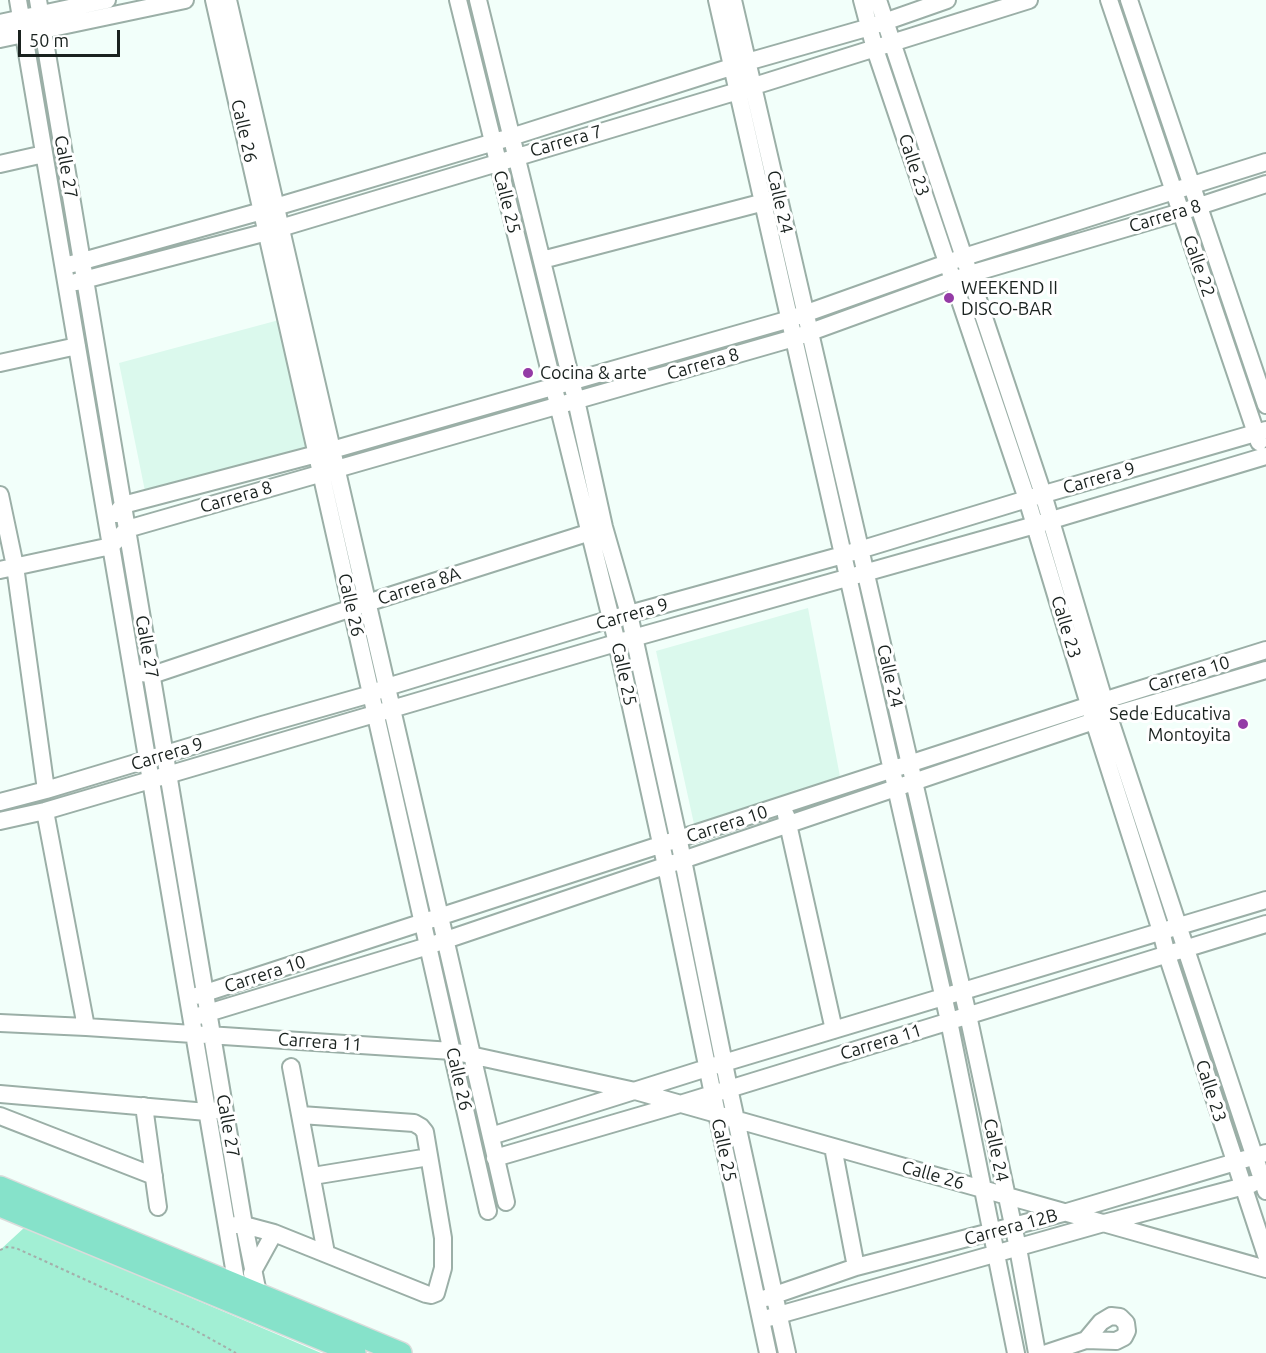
<!DOCTYPE html>
<html>
<head>
<meta charset="utf-8">
<style>
	body { margin:0 }
	#map { position:relative; width:1266px; height:1353px; overflow:hidden; background:#f2fffa; font-family:Ubuntu,sans-serif }
	canvas { display:block }
	.scale { position:absolute; left:18px; top:30px; width:102px; height:27px; box-sizing:border-box; border:3px solid #1a221f; border-top:0; padding-left:8px; font-size:18px; line-height:21px; white-space:nowrap; color:#1a221f; -webkit-text-stroke:4px #fff; paint-order:stroke }
</style>
</head>
<body>
<div id="map">
<canvas width="1266" height="1353"></canvas>
<div class="scale">50 m</div>
</div>
<script>
const c = document.querySelector('canvas').getContext('2d');
c.lineJoin = 'round';
function fill(path, color) {
  c.fillStyle = color;
  c.fill(path, 'evenodd');
}
function poly(rows) {
  const path = new Path2D();
  for (const r of rows) {
    path.moveTo(r[0], r[1]);
    for (let i = 2; i < r.length; i += 2) path.lineTo(r[i], r[i + 1]);
  }
  return path;
}
function trace(path, color, width, dash) {
  c.strokeStyle = color;
  c.lineWidth = width;
  c.lineCap = dash ? 'butt' : 'round';
  c.setLineDash(dash || []);
  c.stroke(path);
}
function drawText(font, color, halo, rows, align = 'center') {
  c.font = font + ' Ubuntu,sans-serif';
  c.lineWidth = 6;
  c.setLineDash([]);
  c.textBaseline = 'middle';
  c.strokeStyle = halo;
  c.fillStyle = color;
  for (const [text, x, y, turn = 0] of rows) {
    c.save();
    c.translate(x, y);
    c.rotate((+turn || 0) * Math.PI / 180);
    c.textAlign = isNaN(turn) ? turn : align;
    if (halo) c.strokeText(text, 0, 0);
    c.fillText(text, 0, 0);
    c.restore();
  }
}
const built = poly([
	[279,320,308,450,146,496,119,363],
	[808,608,841,782,696,833,656,651]
]);
const green = poly([
	[25,1227,194,1299,321,1353,0,1353,0,1250]
]);
const path = poly([
	[0,1250,7,1247,16,1248,191,1328,236,1353]
]);
const minor = poly([
	[18,0,237,1286],
	[38,0,244,1225,258,1293],
	[214,0,488,1211],
	[228,0,506,1202],
	[458,0,617,643,666,866,717,1114,768,1353],
	[478,0,576,400,604,527,629,614,683,860,729,1088,787,1353],
	[717,0,949,1021,1016,1353],
	[733,0,968,1015,1018,1248,1037,1353],
	[862,0,875,49,1027,499,1094,721,1161,931,1167,955,1266,1255],
	[878,0,1043,494,1109,717,1266,1191],
	[1109,0,1259,442],
	[1129,0,1266,405],
	[0,23,107,0],
	[0,39,185,0],
	[0,164,44,154],
	[542,260,772,200],
	[72,264,262,211,511,137,747,62,870,27,947,0],
	[76,282,267,232,738,91,1029,0],
	[0,363,77,346],
	[0,495,15,566,46,790],
	[116,514,123,505,332,450,790,319,964,257,1266,162],
	[0,570,111,546,127,529,794,338,970,274,1181,212,1266,184],
	[142,673,152,675,367,603,600,529],
	[0,802,46,790,262,725,371,694,387,687,611,619,843,555,1027,499,1266,430],
	[45,811,86,1027],
	[786,815,834,1030],
	[0,821,45,811,633,638,1035,525,1266,456],
	[196,996,1090,705,1266,650],
	[198,1016,428,946,1094,721,1266,670],
	[0,1023,86,1027,452,1051,635,1091,1266,1269],
	[291,1067,326,1253],
	[0,1094,207,1112,218,1110],
	[144,1106,158,1207],
	[0,1116,154,1176],
	[491,1136,707,1068,1266,900],
	[833,1147,856,1267],
	[495,1158,680,1104,1266,924],
	[313,1176,429,1157],
	[236,1225,244,1225,274,1233,426,1294,431,1295,436,1293,443,1268,443,1238,425,1132,421,1127,414,1123,301,1115],
	[252,1273,274,1233],
	[766,1298,856,1267,1067,1212,1266,1153],
	[768,1318,1104,1223,1252,1184],
	[1047,1353,1086,1340,1116,1341,1124,1337,1127,1331,1126,1323,1120,1317,1111,1316,1101,1322,1086,1340]
]);
const major = poly([
	[0,1187,401,1353],
	[0,1206,355,1353]
]);
const markers = [
	[949,298,6,"#943ba6"],
	[528,373,6,"#943ba6"],
	[1243,724,6,"#943ba6"]
];
const streetNames = [
	["Calle 26",244,131,77],
	["Carrera 7",566,141,-16],
	["Calle 23",914,165,72],
	["Calle 27",66,167,80],
	["Calle 25",507,202,76],
	["Calle 24",780,202,77],
	["Carrera 8",1165,216,-17],
	["Calle 22",1199,266,71],
	["Carrera 8",703,364,-16],
	["Carrera 9",1099,478,-16],
	["Carrera 8",236,497,-16],
	["Carrera 8A",419,586,-18],
	["Calle 26",351,605,77],
	["Carrera 9",632,614,-16],
	["Calle 23",1066,627,73],
	["Calle 27",147,647,80],
	["Calle 25",624,674,78],
	["Carrera 10",1189,674,-17],
	["Calle 24",890,676,77],
	["Carrera 9",167,754,-17],
	["Carrera 10",727,824,-18],
	["Carrera 10",265,974,-18],
	["Carrera 11",320,1042,4],
	["Carrera 11",881,1042,-17],
	["Calle 26",459,1079,77],
	["Calle 23",1211,1091,72],
	["Calle 27",228,1126,80],
	["Calle 25",724,1150,78],
	["Calle 24",996,1150,78],
	["Calle 26",933,1175,16],
	["Carrera 12B",1011,1227,-15]
];
const poiNames = [
	["WEEKEND II",961,288],
	["DISCO-BAR",961,309],
	["Cocina & arte",540,373],
	["Sede Educativa",1231,714,"right"],
	["Montoyita",1231,735,"right"]
];
fill(built, '#dbf9ed');
fill(green, '#a2efd4');
trace(minor, '#9bafa7', 20);
trace(major, '#dadcdb', 24);
trace(path, '#a4afab', 2, [3, 3]);
trace(minor, '#fff', 16);
trace(major, '#86e2ca', 21);
for (const [x, y, r, color] of markers) {
  const dot = new Path2D();
  dot.arc(x, y, r, 0, 2 * Math.PI);
  c.fillStyle = color;
  c.fill(dot);
  trace(dot, '#fff', 2);
}
drawText('18px', '#1a221f', '#fff', streetNames);
drawText('18px', '#1a221f', '#fff', poiNames, 'left');
</script>
</body>
</html>
